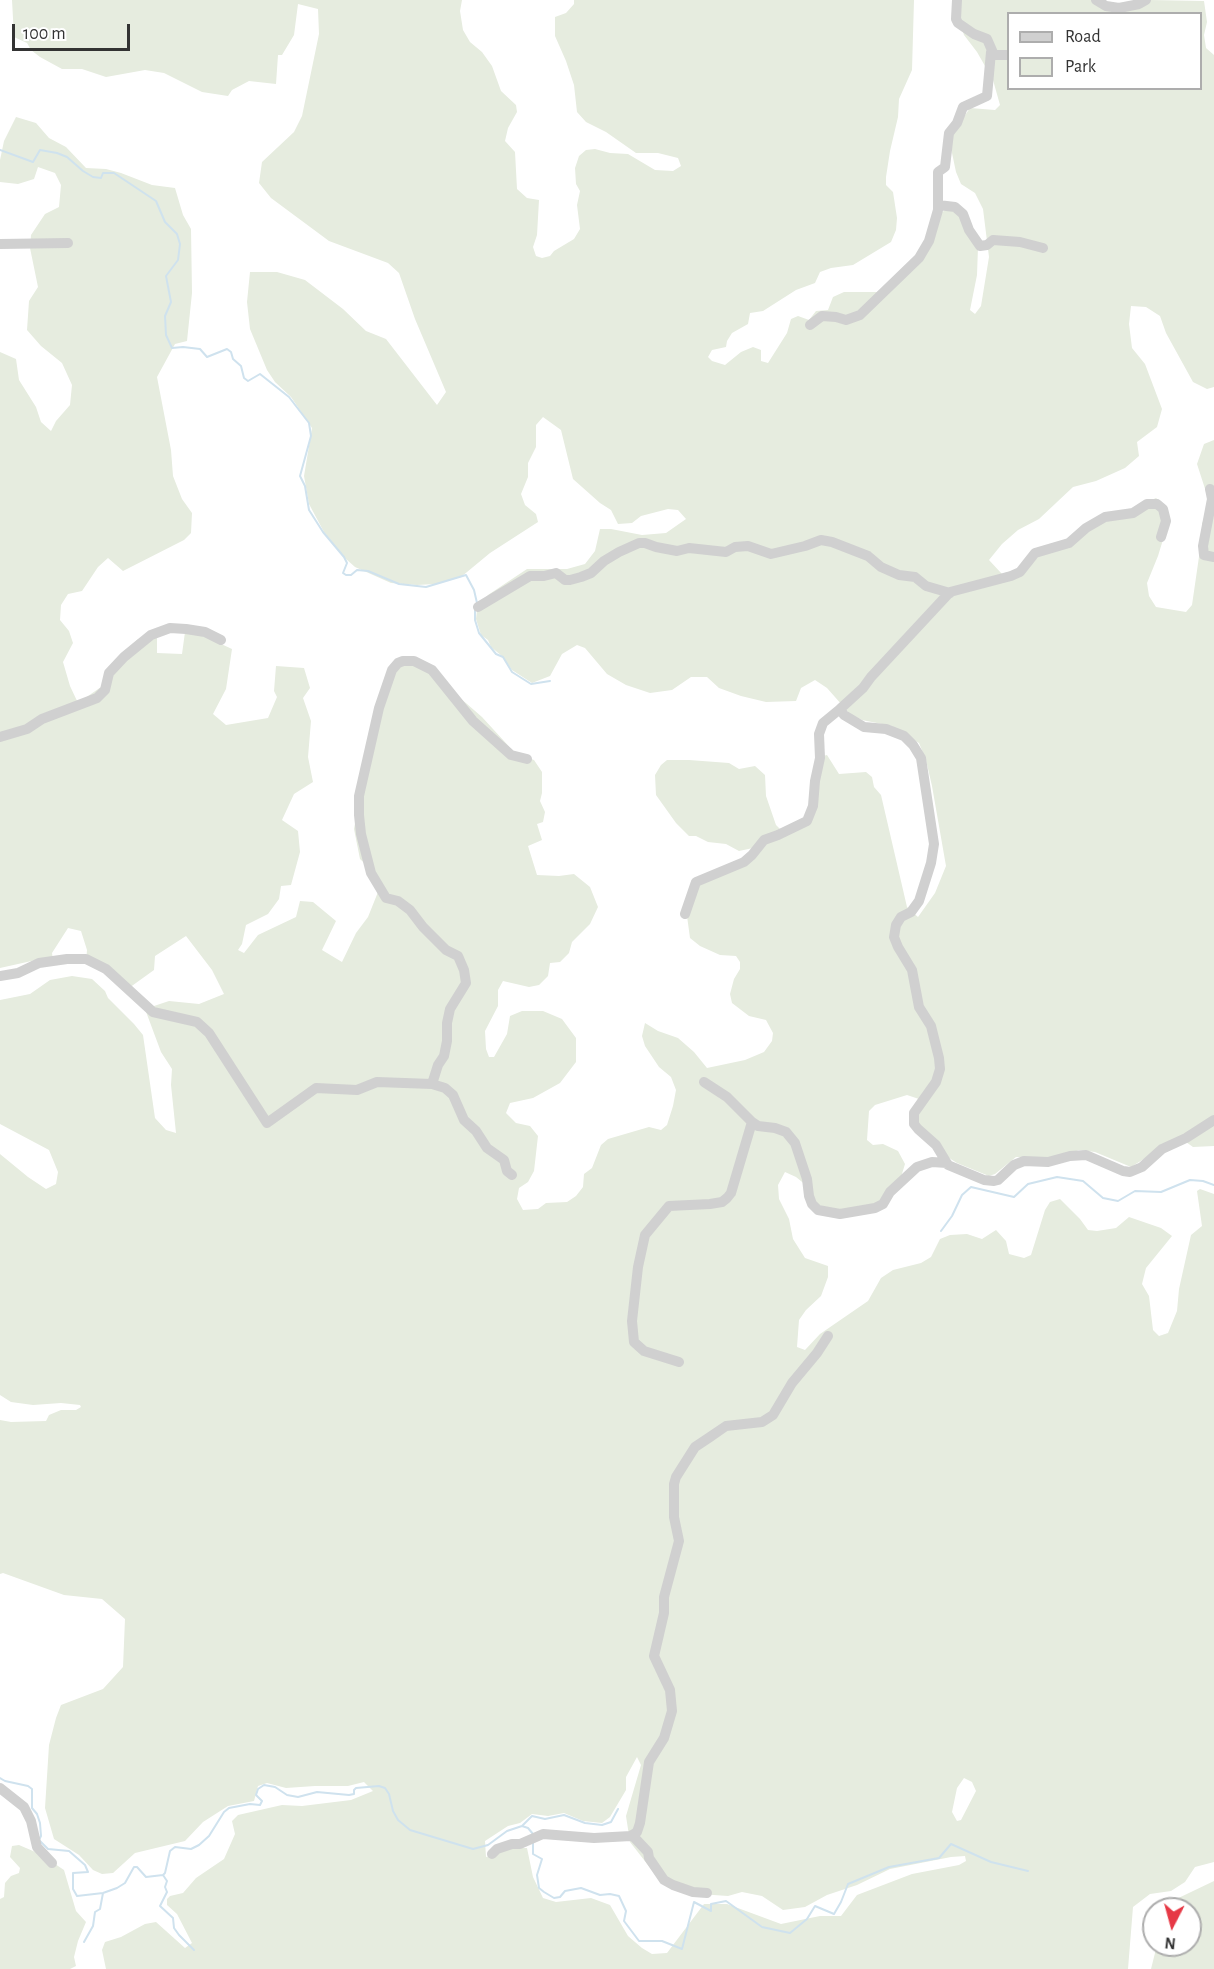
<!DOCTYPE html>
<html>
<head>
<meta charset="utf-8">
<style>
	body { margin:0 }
	#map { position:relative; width:1214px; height:1969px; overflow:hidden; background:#fff; font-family:"Alegreya Sans",sans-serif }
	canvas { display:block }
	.legend { position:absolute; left:1007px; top:12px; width:195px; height:78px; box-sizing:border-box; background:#fff; border:2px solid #adadad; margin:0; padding:8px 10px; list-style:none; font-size:18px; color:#333 }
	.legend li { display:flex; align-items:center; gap:12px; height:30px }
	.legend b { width:30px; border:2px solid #adadad }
	.north { position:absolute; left:1142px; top:1897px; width:60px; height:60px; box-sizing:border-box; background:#fff; border:2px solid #adadad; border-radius:50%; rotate:186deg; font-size:16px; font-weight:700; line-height:24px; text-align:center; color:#333 }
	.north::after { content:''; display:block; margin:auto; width:21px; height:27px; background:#e63946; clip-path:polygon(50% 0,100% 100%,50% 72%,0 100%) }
	.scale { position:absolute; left:12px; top:24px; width:118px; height:27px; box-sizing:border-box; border:3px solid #333; border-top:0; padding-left:8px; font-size:18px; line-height:21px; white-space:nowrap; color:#333; -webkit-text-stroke:4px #fff; paint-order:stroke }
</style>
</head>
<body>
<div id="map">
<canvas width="1214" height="1969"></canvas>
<ul class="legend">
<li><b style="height:8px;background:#d0d0d0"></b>Road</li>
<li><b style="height:16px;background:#e6ecdf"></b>Park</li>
</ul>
<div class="north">N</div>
<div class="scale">100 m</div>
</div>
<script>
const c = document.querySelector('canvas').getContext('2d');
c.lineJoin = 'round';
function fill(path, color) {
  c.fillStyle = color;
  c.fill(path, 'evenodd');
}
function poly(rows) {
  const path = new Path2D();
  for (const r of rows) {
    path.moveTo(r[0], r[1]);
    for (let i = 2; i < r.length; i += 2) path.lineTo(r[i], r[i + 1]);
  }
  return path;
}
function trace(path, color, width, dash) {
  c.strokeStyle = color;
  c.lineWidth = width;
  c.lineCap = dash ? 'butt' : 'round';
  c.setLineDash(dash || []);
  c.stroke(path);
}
const green = poly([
	[12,0,462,0,460,11,463,30,470,42,482,52,492,66,501,91,516,105,517,112,508,128,505,141,515,152,517,189,527,198,539,200,537,235,533,247,536,256,542,258,550,256,554,251,574,239,580,229,577,205,580,191,576,184,575,168,579,156,586,150,595,149,610,153,628,154,655,170,673,171,681,166,678,158,658,153,636,153,606,132,586,122,577,112,574,85,566,61,555,36,555,17,566,13,574,4,574,0,914,0,912,70,899,99,898,117,890,151,886,177,886,185,893,192,897,218,896,230,891,242,853,265,831,268,820,272,815,283,796,290,763,311,750,313,748,324,732,333,727,341,726,347,712,350,708,357,712,361,725,365,741,352,753,347,761,350,761,361,768,363,787,333,791,319,798,316,809,320,816,311,828,310,833,297,844,292,877,292,907,273,942,212,950,208,959,212,978,247,977,275,970,310,975,314,981,306,989,257,983,209,975,193,961,184,956,172,952,153,952,134,970,108,995,110,1000,105,993,80,977,52,964,35,959,19,959,0,1093,0,1102,5,1150,0,1204,1,1207,22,1204,35,1206,48,1214,55,1214,387,1207,389,1193,382,1166,333,1160,316,1146,307,1131,306,1129,324,1132,348,1145,364,1162,409,1157,427,1137,442,1139,456,1125,468,1096,481,1073,487,1039,519,1018,530,1002,544,989,560,1002,574,1020,568,1055,544,1156,498,1162,503,1169,520,1158,556,1147,583,1149,596,1156,607,1186,612,1192,605,1202,536,1202,524,1208,506,1208,498,1197,464,1204,444,1214,440,1214,1146,1193,1147,1179,1137,1131,1167,1095,1152,1079,1150,1059,1157,1016,1157,995,1174,989,1176,957,1163,946,1156,917,1122,919,1099,907,1095,875,1105,869,1111,867,1140,873,1145,883,1144,898,1151,905,1164,901,1177,880,1203,845,1210,821,1207,814,1200,812,1190,796,1177,785,1172,778,1185,779,1199,789,1219,793,1239,805,1258,828,1266,828,1277,821,1296,806,1310,799,1320,797,1347,805,1350,820,1334,868,1301,881,1278,893,1270,921,1263,931,1257,940,1239,950,1235,967,1234,982,1239,996,1230,1006,1241,1009,1254,1024,1258,1031,1255,1045,1210,1050,1202,1060,1199,1080,1219,1088,1230,1097,1231,1116,1228,1129,1217,1161,1228,1172,1236,1146,1268,1142,1284,1149,1296,1153,1330,1159,1336,1168,1333,1177,1311,1179,1289,1191,1235,1202,1226,1197,1191,1200,1189,1214,1194,1214,1862,1195,1867,1185,1882,1171,1891,1150,1894,1133,1907,1128,1969,106,1969,102,1950,105,1942,121,1937,145,1924,156,1922,185,1948,192,1943,177,1914,167,1905,167,1899,170,1896,183,1893,196,1878,224,1859,235,1834,232,1821,238,1815,282,1805,302,1806,351,1800,373,1791,364,1782,348,1786,315,1786,286,1788,267,1783,258,1786,254,1801,228,1806,203,1822,185,1841,135,1853,113,1873,102,1874,93,1870,79,1855,54,1839,45,1808,49,1745,56,1718,61,1705,103,1689,123,1667,125,1619,102,1599,64,1595,3,1573,0,1574,0,1420,11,1422,46,1421,49,1415,61,1410,76,1410,81,1407,80,1405,61,1403,33,1405,11,1402,0,1395,0,1154,28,1177,46,1189,56,1184,58,1172,49,1150,0,1124,0,1000,30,994,50,980,72,976,92,979,105,991,108,998,134,1024,143,1035,155,1118,166,1130,176,1133,171,1085,172,1069,161,1052,145,1009,169,1001,199,1004,224,994,212,970,186,936,155,956,154,970,129,988,86,962,87,950,81,931,68,928,52,953,53,960,36,960,0,968,0,352,16,359,19,380,36,407,41,422,51,431,56,421,70,405,72,385,62,363,41,346,27,330,29,301,38,287,30,248,31,235,45,214,59,207,61,185,55,173,38,167,34,179,18,184,0,182,0,160,4,141,16,117,36,123,49,138,66,147,86,168,106,169,121,173,152,185,175,188,183,215,191,229,192,293,187,341,175,344,157,377,171,450,173,476,182,499,192,513,191,533,184,540,123,571,108,558,98,567,82,591,68,594,61,605,60,620,69,631,73,643,63,662,70,686,78,703,101,687,120,655,138,639,157,633,157,653,182,654,185,632,206,637,232,649,226,689,213,714,226,725,268,718,277,697,274,691,276,666,304,668,310,688,303,698,311,721,308,757,313,782,294,794,282,820,298,831,300,852,291,885,281,886,279,899,268,914,246,925,242,944,238,950,244,953,258,935,296,917,300,901,313,902,336,921,322,950,342,962,356,933,368,917,378,892,374,872,360,859,354,829,364,772,390,669,413,657,482,717,515,753,534,760,542,772,542,793,540,801,545,812,543,822,537,824,542,840,528,846,537,875,559,876,574,874,590,887,598,907,590,924,572,942,569,953,560,962,550,963,548,976,539,985,529,987,503,981,498,990,498,1006,485,1031,486,1049,489,1057,494,1057,507,1034,510,1016,522,1011,543,1011,562,1019,576,1038,576,1062,560,1083,533,1098,510,1103,506,1113,516,1123,530,1126,538,1136,534,1171,528,1182,519,1188,517,1199,523,1210,538,1209,546,1203,567,1202,576,1196,583,1187,584,1174,592,1168,601,1145,608,1139,649,1127,661,1130,667,1125,673,1106,676,1090,671,1077,659,1067,645,1046,642,1036,645,1023,658,1031,678,1038,694,1052,707,1068,745,1060,764,1052,772,1041,773,1033,766,1020,749,1016,732,1003,730,994,734,979,740,969,740,962,736,956,720,955,700,946,690,938,687,916,695,886,743,864,753,848,739,851,726,844,708,842,696,836,689,836,676,823,656,795,655,775,661,765,667,760,689,760,729,763,739,769,755,766,765,775,766,796,776,825,780,829,808,823,823,756,827,755,839,774,866,772,872,777,874,787,881,795,907,907,918,917,935,893,946,866,932,786,926,760,919,743,892,726,862,720,850,714,827,688,815,680,801,688,796,701,766,702,741,696,719,688,707,677,691,677,672,690,650,693,626,685,607,674,585,648,577,645,562,654,550,676,532,683,512,670,502,656,491,647,488,640,481,635,476,619,477,610,488,595,527,569,567,569,585,564,595,551,600,529,611,529,642,535,666,533,686,519,678,510,668,509,641,516,632,523,618,524,611,510,600,503,573,479,561,430,543,417,536,425,536,447,528,463,528,477,521,494,525,505,536,514,538,522,490,553,461,577,435,584,417,585,391,583,355,567,346,559,324,532,309,504,304,476,312,428,291,397,275,382,267,370,250,329,247,302,250,272,277,272,305,280,343,309,366,331,386,339,437,405,446,392,415,319,399,273,388,263,329,241,271,198,259,183,262,162,294,132,302,116,319,34,318,9,298,4,294,35,282,55,278,55,276,84,249,81,232,90,228,96,202,92,164,73,145,70,106,77,82,69,62,69,40,57,31,50,27,43,14,37],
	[1008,14,1200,14,1200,88,1008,88],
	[637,1757,641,1765,626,1816,630,1842,662,1883,699,1894,728,1896,742,1892,762,1896,783,1910,805,1907,827,1895,857,1885,890,1869,951,1857,965,1856,966,1861,959,1865,912,1874,857,1895,841,1916,820,1916,781,1924,727,1904,704,1904,667,1953,652,1954,642,1948,628,1936,610,1905,591,1898,556,1902,543,1898,533,1877,527,1848,513,1848,486,1857,485,1841,508,1826,520,1823,532,1814,548,1816,564,1813,583,1821,602,1823,610,1817,626,1790,626,1777],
	[964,1778,972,1782,976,1791,961,1820,957,1821,952,1812,957,1788],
	[19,1845,40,1854,64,1870,76,1911,86,1922,78,1941,74,1957,76,1966,70,1969,0,1969,0,1899,4,1897,5,1883,11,1876,19,1873,20,1868,10,1857,12,1846],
	[1214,1881,1214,1969,1151,1969,1157,1945,1190,1945,1190,1909,1154,1909,1154,1923,1151,1912,1153,1905,1168,1903]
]);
const stream = poly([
	[0,150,33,162,40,150,57,153,67,157,83,171,93,177,101,178,103,173,114,173,156,201,165,222,177,234,180,244,178,260,166,276,171,302,165,316,166,335,172,348,183,347,200,349,207,357,227,349,231,352,233,359,241,366,244,378,248,381,260,374,289,397,309,423,311,436,300,476,305,486,309,510,323,532,344,557,347,563,343,573,346,575,351,575,357,570,368,571,399,584,426,587,466,575,474,590,477,603],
	[475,608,475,620,479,633,496,654,503,657,512,672,531,684,550,681],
	[941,1231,952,1216,962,1195,971,1187,1014,1197,1028,1184,1057,1177,1083,1181,1103,1198,1118,1201,1135,1191,1161,1192,1190,1180,1203,1181,1214,1185],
	[0,1778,5,1781,28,1786,32,1789,32,1808,37,1814,40,1823,41,1836,39,1840,48,1849,69,1851,85,1865,88,1872,73,1873,73,1889,77,1896,103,1893,117,1888,125,1883,134,1867,137,1867,146,1877,163,1875,165,1873,170,1851,175,1847,191,1849,199,1845,209,1836,224,1812,229,1808,250,1804,260,1805,262,1801,256,1795,258,1789,264,1785,275,1787,287,1795,298,1797,317,1792,349,1795,354,1794,354,1790,356,1788,379,1786,385,1788,389,1794,393,1811,398,1820,410,1830,473,1849,488,1845,507,1831,522,1826,532,1816,545,1819,564,1815,585,1823,602,1825,611,1822,618,1809],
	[522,1826,528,1828,533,1834],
	[533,1843,533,1854,542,1859,537,1875,539,1888,544,1892,554,1898,560,1897,565,1891,581,1888,600,1895,610,1894,619,1896,626,1911,624,1921,639,1941,662,1941,682,1949,694,1902,711,1911,711,1904,726,1901,762,1927,790,1933,807,1919,815,1906,834,1914,841,1902,848,1884,889,1867,939,1858,951,1844,991,1862,1028,1871],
	[163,1875,167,1881,165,1887,167,1892,160,1906,173,1918,174,1928,179,1935,194,1950],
	[84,1942,93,1926,95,1912,100,1909,103,1893]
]);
const minor = poly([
	[957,0,956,19,958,23,974,34,987,39,994,55,1008,55],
	[1096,0,1106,6,1119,8,1139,4,1146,0],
	[938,205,955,207,963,214,969,230,980,246,987,245,993,240,1020,242,1043,248],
	[0,244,68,243],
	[810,325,822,316,836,317,846,320,860,315,919,258,929,241,938,210,938,172,945,167,949,133,957,123,963,107,987,96,991,52],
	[1210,489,1212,499,1203,546,1204,555,1214,557],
	[1161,537,1166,521,1163,509,1157,504,1147,504,1133,513,1105,517,1086,528,1069,543,1035,553,1020,572,1011,576,950,592,871,677,863,688,840,709,844,715,864,727,886,729,904,736,913,745,921,758,934,844,931,863,919,901,911,912,901,917,896,925,894,937,898,947,912,970,919,1007,931,1026,939,1058,940,1069,936,1082,914,1113,914,1124,918,1129,936,1145,948,1165,984,1180,994,1181,998,1180,1014,1165,1024,1161,1048,1162,1070,1156,1086,1155,1123,1171,1130,1172,1142,1167,1162,1149,1186,1138,1214,1120],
	[478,607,530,576,544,576,556,573,565,580,570,580,581,577,591,573,604,561,619,552,639,543,645,543,656,547,677,551,689,548,726,552,735,547,748,546,771,554,805,546,821,540,832,542,868,556,881,567,899,575,915,577,926,586,950,593],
	[0,737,27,729,42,719,97,698,105,690,109,673,124,657,151,635,170,628,186,629,205,632,221,640],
	[685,914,696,882,744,862,752,855,764,840,778,835,807,821,813,806,815,781,820,758,819,734,823,723,840,709],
	[0,976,18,973,39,963,67,959,86,959,106,969,153,1012,197,1022,209,1033,267,1123,316,1088,357,1090,377,1082,432,1084,445,1088,453,1095,464,1120,476,1131,487,1148,504,1160,507,1171,512,1175],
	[704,1082,727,1097,752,1122,758,1126,775,1128,786,1132,795,1143,807,1179,809,1196,812,1204,818,1210,840,1214,875,1208,883,1204,890,1192,917,1167,932,1162,947,1163],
	[432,1084,438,1065,444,1056,447,1041,447,1023,450,1009,466,983,464,970,458,956,446,950,423,927,410,910,398,901,386,898,371,873,361,834,359,815,359,796,379,708,392,670,398,663,403,661,414,661,432,670,473,721,511,755,527,759],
	[679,1362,644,1351,634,1342,632,1321,638,1267,645,1235,669,1206,710,1204,722,1202,727,1198,731,1193,752,1122],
	[0,1788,24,1807,31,1821,37,1847,52,1863],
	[632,1835,648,1852,649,1858,664,1880,673,1885,693,1892,707,1893],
	[492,1854,497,1849,512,1844,520,1844,543,1834,594,1838,631,1836,637,1832,640,1823,649,1762,664,1738,672,1711,670,1690,654,1656,664,1613,664,1597,679,1541,674,1517,674,1484,676,1477,695,1447,710,1437,726,1426,762,1422,773,1415,792,1383,817,1353,828,1336]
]);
fill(green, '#e6ecdf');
trace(stream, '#cfe2ee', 2);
trace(minor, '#d0d0d0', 10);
</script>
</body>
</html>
